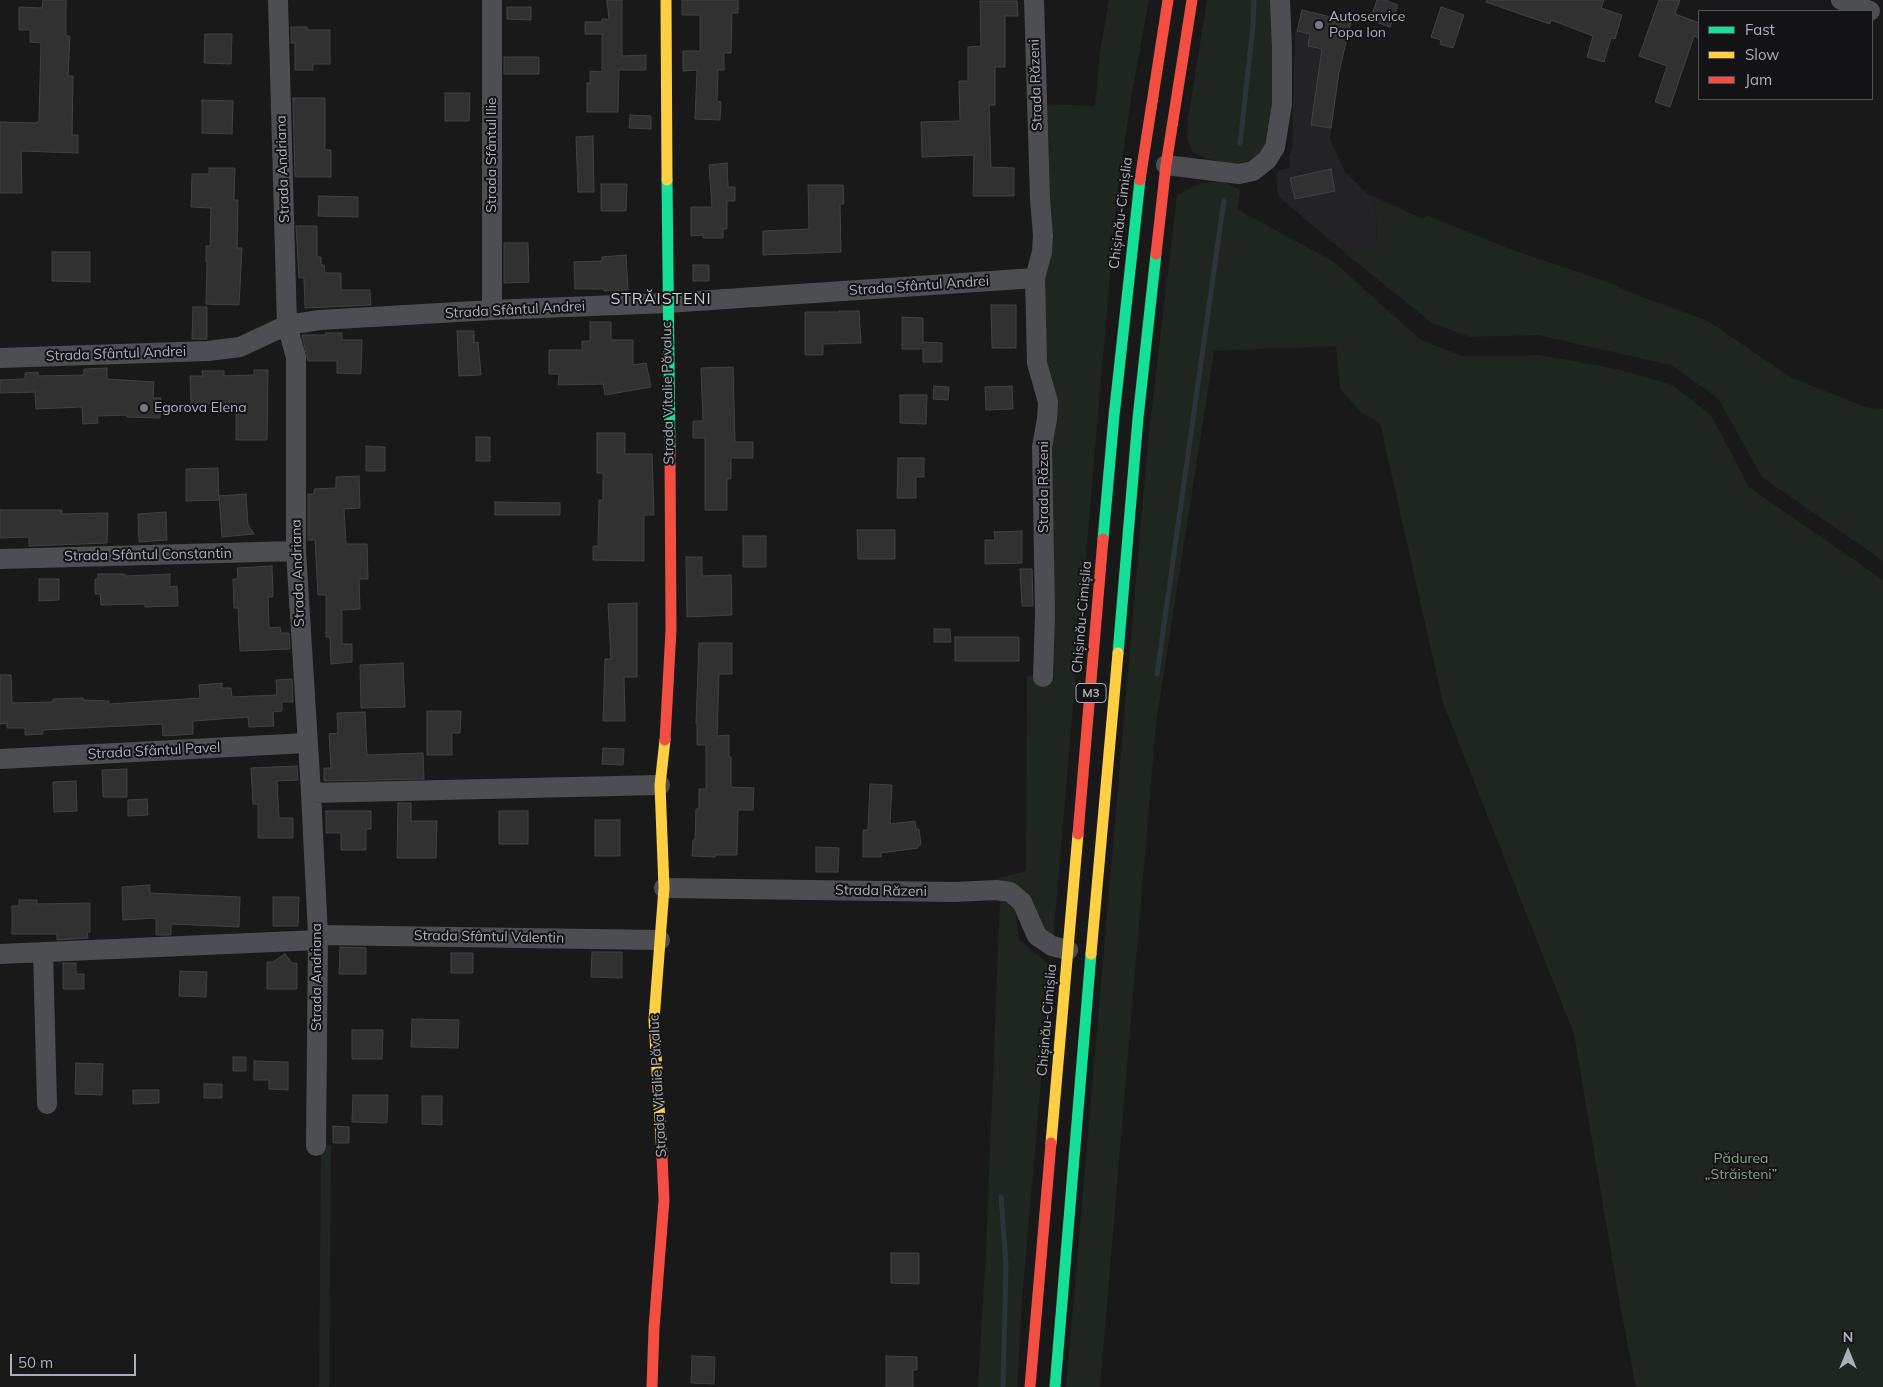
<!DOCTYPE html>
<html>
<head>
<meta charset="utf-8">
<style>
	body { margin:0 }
	#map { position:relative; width:1883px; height:1387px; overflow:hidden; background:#191919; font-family:Mulish,sans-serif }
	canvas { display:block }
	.legend { position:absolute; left:1698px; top:10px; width:175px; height:90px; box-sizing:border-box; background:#131315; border:1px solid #505157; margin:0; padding:6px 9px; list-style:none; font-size:15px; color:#abafb9 }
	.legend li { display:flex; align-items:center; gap:10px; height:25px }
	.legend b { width:25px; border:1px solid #505157 }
	.north { position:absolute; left:1823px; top:1327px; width:50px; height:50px; -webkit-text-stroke:4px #131315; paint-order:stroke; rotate:0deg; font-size:14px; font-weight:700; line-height:20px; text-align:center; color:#abafb9 }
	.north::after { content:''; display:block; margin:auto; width:18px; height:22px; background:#abafb9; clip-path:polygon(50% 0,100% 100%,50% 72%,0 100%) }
	.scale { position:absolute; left:10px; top:1354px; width:126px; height:22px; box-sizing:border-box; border:2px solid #abafb9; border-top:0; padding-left:6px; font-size:15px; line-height:18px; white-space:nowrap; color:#abafb9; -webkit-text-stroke:4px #131315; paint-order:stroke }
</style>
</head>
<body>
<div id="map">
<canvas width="1883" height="1387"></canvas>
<ul class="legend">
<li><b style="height:6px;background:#16e098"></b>Fast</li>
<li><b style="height:6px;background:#ffcf43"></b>Slow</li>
<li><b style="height:6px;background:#f24e42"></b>Jam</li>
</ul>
<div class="north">N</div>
<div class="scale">50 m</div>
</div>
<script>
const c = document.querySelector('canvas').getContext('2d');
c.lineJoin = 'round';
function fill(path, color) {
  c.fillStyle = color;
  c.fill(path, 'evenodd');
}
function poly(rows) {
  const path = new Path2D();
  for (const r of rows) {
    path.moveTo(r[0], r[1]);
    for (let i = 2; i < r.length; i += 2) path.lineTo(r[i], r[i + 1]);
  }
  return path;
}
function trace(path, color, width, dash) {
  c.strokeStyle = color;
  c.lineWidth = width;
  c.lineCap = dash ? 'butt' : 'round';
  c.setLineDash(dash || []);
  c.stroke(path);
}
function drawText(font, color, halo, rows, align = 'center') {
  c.font = font + ' Mulish,sans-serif';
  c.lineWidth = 4;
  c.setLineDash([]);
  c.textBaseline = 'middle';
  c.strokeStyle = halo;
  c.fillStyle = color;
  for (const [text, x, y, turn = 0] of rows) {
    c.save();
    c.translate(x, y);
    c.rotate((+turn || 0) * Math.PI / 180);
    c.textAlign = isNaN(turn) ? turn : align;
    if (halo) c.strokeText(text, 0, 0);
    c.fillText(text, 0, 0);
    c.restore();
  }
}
const built = poly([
	[1302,10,1351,22,1339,72,1330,139,1345,172,1374,200,1377,222,1376,245,1372,251,1345,253,1278,196,1276,175,1279,170,1290,168,1289,156,1292,149,1295,30,1297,31]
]);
const green = poly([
	[1109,0,1149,0,1132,93,1117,194,1053,940,1041,932,1016,888,995,879,1026,871,1027,676,1050,674,1042,361,1042,104,1095,106,1100,51],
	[1207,0,1271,0,1274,92,1263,154,1257,161,1244,164,1222,163,1205,158,1192,152,1187,140,1188,119],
	[1222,181,1240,190,1237,209,1334,262,1421,340,1462,356,1539,355,1617,369,1672,385,1711,415,1749,487,1883,580,1883,1387,1636,1387,1620,1305,1574,1034,1443,703,1380,423,1361,412,1340,389,1336,346,1214,351,1156,723,1100,1387,1066,1387,1148,441,1177,195,1198,184],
	[1366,193,1423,219,1426,215,1510,249,1607,282,1634,294,1708,321,1792,378,1868,408,1883,409,1883,561,1762,477,1718,398,1671,365,1537,335,1470,337,1432,323,1345,253,1372,251,1376,245,1377,222,1374,200],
	[1000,900,1015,909,1019,940,1051,966,1022,1300,1017,1387,978,1387,986,1249],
	[321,1145,331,1145,329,1387,319,1387]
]);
const stream = poly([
	[1240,144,1253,25,1254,0],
	[1157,674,1224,200],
	[1001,1197,1006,1264,1003,1387]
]);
const building = poly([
	[43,0,66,0,66,36,70,36,68,76,73,76,72,135,78,135,78,153,21,151,22,193,0,193,0,122,37,123,39,120,41,43,30,42,30,30,19,30,19,7,42,8,43,0],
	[607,0,622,0,622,56,646,55,646,70,619,70,618,112,587,112,587,83,590,83,590,71,602,72,602,34,585,34,585,22,602,22,602,19,609,19,607,0],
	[682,0,738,0,738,13,732,13,731,53,724,53,724,70,718,70,717,101,721,102,720,120,695,119,697,70,683,71,683,51,700,51,700,15,682,15,682,0],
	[1377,0,1385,0,1398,5,1390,27,1370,20,1377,0],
	[1487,0,1604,0,1601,8,1622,15,1615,39,1611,38,1604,62,1587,57,1593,36,1551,20,1550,24,1526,16,1486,2,1487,0],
	[1659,0,1680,0,1675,14,1699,23,1699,38,1694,36,1670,107,1655,102,1667,66,1639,56,1659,0],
	[980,1,1017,1,1018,16,1005,16,1005,67,995,67,995,105,989,105,991,167,1014,168,1014,196,973,196,974,155,922,157,921,122,960,121,959,81,968,81,968,47,981,46,980,1],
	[507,7,531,7,531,20,507,19,507,7],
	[1441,7,1464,15,1453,48,1440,44,1441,40,1431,37,1441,7],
	[1302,10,1351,22,1339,72,1331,128,1311,125,1322,49,1308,46,1310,34,1297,31,1302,10],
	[291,27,307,27,307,30,330,30,330,64,313,64,313,70,295,70,295,43,291,43,291,27],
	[205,34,232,34,231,64,204,63,205,34],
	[504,57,539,57,539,74,504,74,504,57],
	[445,93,470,93,469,121,445,121,445,93],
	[293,98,325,98,325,150,331,150,331,177,295,177,293,98],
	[202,100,233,101,232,134,202,133,202,100],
	[630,115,651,116,651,129,629,128,630,115],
	[593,136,594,192,578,192,576,137,593,136],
	[727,163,728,187,735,187,735,201,727,201,727,229,723,229,723,238,703,238,703,235,691,236,691,207,712,207,709,165,727,163],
	[209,168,235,168,234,200,238,200,237,248,242,248,239,305,206,304,207,262,206,262,206,246,210,246,211,208,191,207,192,174,209,174,209,168],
	[1331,169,1335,191,1295,199,1290,178,1331,169],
	[601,184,627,184,626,211,601,211,601,184],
	[808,185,843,185,844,204,840,204,841,252,763,255,763,231,809,229,808,185],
	[319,196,358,197,358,217,318,216,319,196],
	[296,226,317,226,317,257,321,257,321,265,324,265,325,273,341,273,341,290,370,290,371,305,305,308,304,278,299,278,296,226],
	[504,243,528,243,529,282,504,283,504,243],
	[52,252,90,252,90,282,52,281,52,252],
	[626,255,628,290,604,291,604,289,575,289,574,262,602,261,602,257,626,255],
	[693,265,709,265,709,281,693,281,693,265],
	[991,305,1016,305,1016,348,992,348,991,305],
	[193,307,207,307,207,339,192,339,193,307],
	[839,311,859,311,861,343,823,344,823,355,805,355,805,312,839,312,839,311],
	[902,317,923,318,923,342,942,343,942,362,923,362,923,349,902,349,902,317],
	[590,322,611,322,611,340,633,340,633,365,646,363,651,387,605,395,603,384,558,385,559,374,549,374,549,350,582,350,582,341,590,341,590,322],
	[457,331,474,331,474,343,478,342,481,375,459,376,457,331],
	[326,333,342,333,342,340,362,340,361,374,337,373,337,361,308,361,302,335,326,335,326,333],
	[733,367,735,442,753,442,753,458,731,458,731,479,727,479,727,510,705,510,705,438,693,438,693,421,703,421,701,368,733,367],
	[107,368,107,379,154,382,153,398,161,398,160,418,127,417,127,415,97,416,98,423,83,424,82,407,36,409,35,392,0,393,0,380,25,379,25,373,38,372,38,376,84,375,84,369,107,368],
	[254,370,268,370,267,440,236,440,236,403,191,404,190,376,203,376,202,371,224,371,224,376,254,375,254,370],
	[934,386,949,387,948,400,933,399,934,386],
	[1012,386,1013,409,986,410,985,387,1012,386],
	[900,395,927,395,926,424,900,423,900,395],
	[597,433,625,433,625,454,652,454,654,515,644,515,644,561,593,560,593,546,598,546,599,500,603,500,603,473,597,473,597,433],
	[476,437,490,437,490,461,476,461,476,437],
	[366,446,385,447,385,471,366,471,366,446],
	[898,458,924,458,924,477,916,477,916,498,897,498,898,458],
	[218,468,219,500,186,501,186,469,218,468],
	[359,476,360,508,344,509,346,544,367,544,368,579,359,579,360,609,342,610,342,644,352,644,352,662,331,664,330,637,326,637,326,595,318,595,315,540,308,540,308,494,314,494,314,489,336,488,336,477,359,476],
	[246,494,248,525,254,534,222,537,219,496,246,494],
	[495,502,560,503,560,515,495,515,495,502],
	[0,510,62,510,62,514,108,513,107,543,29,546,29,537,0,538,0,510],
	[166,512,167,540,139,542,138,514,166,512],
	[857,530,895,530,895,559,858,559,857,530],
	[1022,531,1022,563,985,564,985,540,995,540,994,532,1022,531],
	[743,536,766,536,766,567,743,567,743,536],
	[686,557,702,557,702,576,731,575,732,615,687,617,686,557],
	[272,566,273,597,268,597,269,628,280,627,281,633,289,633,290,649,240,651,238,608,234,608,233,579,238,579,237,568,272,566],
	[1020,569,1032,569,1033,606,1022,606,1020,569],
	[98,574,125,574,125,576,170,574,170,587,177,586,178,606,145,607,145,604,101,605,100,594,95,594,95,579,98,579,98,574],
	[39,579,59,579,59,600,39,601,39,579],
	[637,603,637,677,624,677,625,721,603,721,605,659,611,659,608,604,637,603],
	[934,629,950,629,951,642,934,642,934,629],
	[955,637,1019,637,1019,661,955,661,955,637],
	[699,643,732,643,732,674,719,674,717,736,729,735,729,757,731,757,731,787,754,788,753,810,738,810,737,855,715,855,715,857,692,856,693,840,695,840,696,809,699,809,699,789,706,789,706,745,697,745,697,724,696,724,699,643],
	[403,663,405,707,361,708,360,665,403,663],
	[0,675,11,675,12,703,53,702,53,699,83,698,83,700,109,701,109,704,200,698,199,685,222,683,222,688,231,688,232,697,277,695,276,680,292,679,293,702,282,702,282,711,273,712,274,726,249,727,248,717,193,721,193,734,163,736,162,724,43,730,43,734,25,735,25,728,7,728,7,723,0,724,0,675],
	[427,711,461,711,460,733,452,733,452,755,427,755,427,711],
	[365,712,367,755,423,753,424,779,324,781,324,768,331,768,329,734,338,733,337,713,365,712],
	[603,748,624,749,623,765,602,764,603,748],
	[297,766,298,780,277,781,279,818,293,818,293,838,258,838,258,804,253,804,251,768,297,766],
	[127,769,127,797,103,797,102,770,127,769],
	[76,781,77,811,54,812,53,782,76,781],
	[870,784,892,785,890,824,915,821,916,829,919,829,921,845,918,845,918,848,881,853,881,857,863,857,863,830,868,830,870,784],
	[147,799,148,815,128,816,128,800,147,799],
	[398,803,411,803,411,821,437,821,436,858,397,858,398,803],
	[326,811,371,811,371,829,366,829,366,850,341,850,341,833,326,833,326,811],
	[499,811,528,811,528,844,499,844,499,811],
	[595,820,620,820,620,856,595,856,595,820],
	[816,847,839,848,838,872,816,872,816,847],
	[150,885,150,893,240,897,239,927,171,924,171,935,156,935,156,918,123,920,122,887,150,885],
	[273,897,299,897,298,926,273,926,273,897],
	[19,900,37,900,37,904,90,903,90,932,87,932,88,938,57,940,57,934,12,934,12,906,19,906,19,900],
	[340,947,366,948,366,974,339,974,340,947],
	[592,952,622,952,622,978,591,977,592,952],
	[451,953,473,953,473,973,451,973,451,953],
	[285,954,292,963,297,963,297,989,267,989,267,962,273,962,285,954],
	[63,963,76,963,76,974,84,974,84,989,63,989,63,963],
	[180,971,207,972,206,997,179,996,180,971],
	[412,1019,459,1020,458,1048,411,1047,412,1019],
	[352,1030,383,1030,382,1059,352,1059,352,1030],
	[233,1057,246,1057,246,1071,233,1071,233,1057],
	[254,1061,288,1062,288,1090,269,1089,269,1080,254,1080,254,1061],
	[76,1063,103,1064,102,1095,75,1094,76,1063],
	[204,1084,222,1084,222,1098,204,1098,204,1084],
	[133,1090,159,1090,159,1103,133,1104,133,1090],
	[353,1095,388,1095,387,1123,352,1122,353,1095],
	[422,1096,442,1096,442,1125,422,1124,422,1096],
	[333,1126,349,1127,349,1143,333,1143,333,1126],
	[891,1253,919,1253,919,1284,891,1283,891,1253],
	[692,1356,715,1357,714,1384,691,1383,692,1356],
	[886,1356,917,1357,917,1370,913,1370,913,1387,886,1387,886,1356]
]);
const street = poly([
	[278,0,287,325,296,357,296,551,311,793,318,935,316,1146],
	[492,0,492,310],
	[1034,0,1040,199,1043,236,1042,252,1035,278,1037,363,1048,402,1047,419,1042,447,1045,614,1043,677],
	[1841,0,1870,11],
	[1166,165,1239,174,1253,171,1267,160,1275,147,1282,104,1282,47,1280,0],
	[0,358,208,351,240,347,287,325,320,320,492,310,667,303,1035,278],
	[0,559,296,551],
	[0,759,307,743],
	[311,793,660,785],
	[664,888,955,892,996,890,1010,892,1022,902,1037,936,1052,946,1068,950],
	[318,935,660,940],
	[43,952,47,1104],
	[0,954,318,940]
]);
const fast = poly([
	[667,180,670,450],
	[1103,539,1114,416,1140,180],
	[1118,653,1138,418,1156,254],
	[1055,1387,1091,954]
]);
const slow = poly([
	[666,0,667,180],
	[1091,954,1118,653],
	[1051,1143,1078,834],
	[662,1156,654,1020,664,888,660,785,665,740]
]);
const jam = poly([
	[1140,180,1168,0],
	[1156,254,1166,165,1192,0],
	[665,740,671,630,670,450],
	[1078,834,1103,539],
	[652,1387,654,1328,664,1200,662,1156],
	[1030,1387,1051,1143]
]);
const markers = [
	[1319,25,5,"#787a81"],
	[144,408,5,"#787a81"]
];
const shields = [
	[1091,693,30]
];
const shieldNames = [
	["M3",1091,693]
];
const poiNames = [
	["Autoservice",1329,17],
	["Popa Ion",1329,33],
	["Egorova Elena",154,408]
];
const streetNames = [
	["Strada Răzeni",1036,85,-92],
	["Strada Sfântul Ilie",492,155,-90],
	["Strada Andriana",283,169,-92],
	["Chișinău-Cimișlia",1121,213,-83],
	["Strada Sfântul Andrei",919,286,-4],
	["Strada Sfântul Andrei",515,310,-3],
	["Strada Sfântul Andrei",116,354,-2],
	["Strada Vitalie Păvaluc",668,393,-91],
	["Strada Răzeni",1044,487,-90],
	["Strada Sfântul Constantin",148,555,-1],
	["Strada Andriana",298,573,-92],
	["Chișinău-Cimișlia",1082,617,-85],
	["Strada Sfântul Pavel",154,751,-3],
	["Strada Răzeni",881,891,1],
	["Strada Sfântul Valentin",489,937,1],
	["Strada Andriana",317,977,-90],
	["Chișinău-Cimișlia",1047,1020,-85],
	["Strada Vitalie Păvaluc",658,1086,-93]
];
const parkNames = [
	["Pădurea",1741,1159],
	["„Străisteni”",1741,1175]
];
const quarterNames = [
	["STRĂISTENI",661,299]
];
fill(built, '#232325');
fill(green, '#1f2620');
trace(stream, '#2c343b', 5);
fill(building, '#313131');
trace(building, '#414245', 1);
trace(street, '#4d4e52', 20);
trace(fast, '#16e098', 11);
trace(slow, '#ffcf43', 11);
trace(jam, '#f24e42', 11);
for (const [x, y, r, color] of markers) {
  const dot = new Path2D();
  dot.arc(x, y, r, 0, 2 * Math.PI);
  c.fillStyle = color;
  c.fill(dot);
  trace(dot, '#131315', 2);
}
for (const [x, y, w] of shields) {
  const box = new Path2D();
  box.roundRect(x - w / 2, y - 9.5, w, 19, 4);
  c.fillStyle = '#131315';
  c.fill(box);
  trace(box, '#abafb9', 1);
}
drawText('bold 12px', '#abafb9', null, shieldNames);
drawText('14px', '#abafb9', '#131315', poiNames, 'left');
drawText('14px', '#abafb9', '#131315', streetNames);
drawText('14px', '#82a384', '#131315', parkNames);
c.letterSpacing = '1px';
drawText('16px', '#cbced5', '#131315', quarterNames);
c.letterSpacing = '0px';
</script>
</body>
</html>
